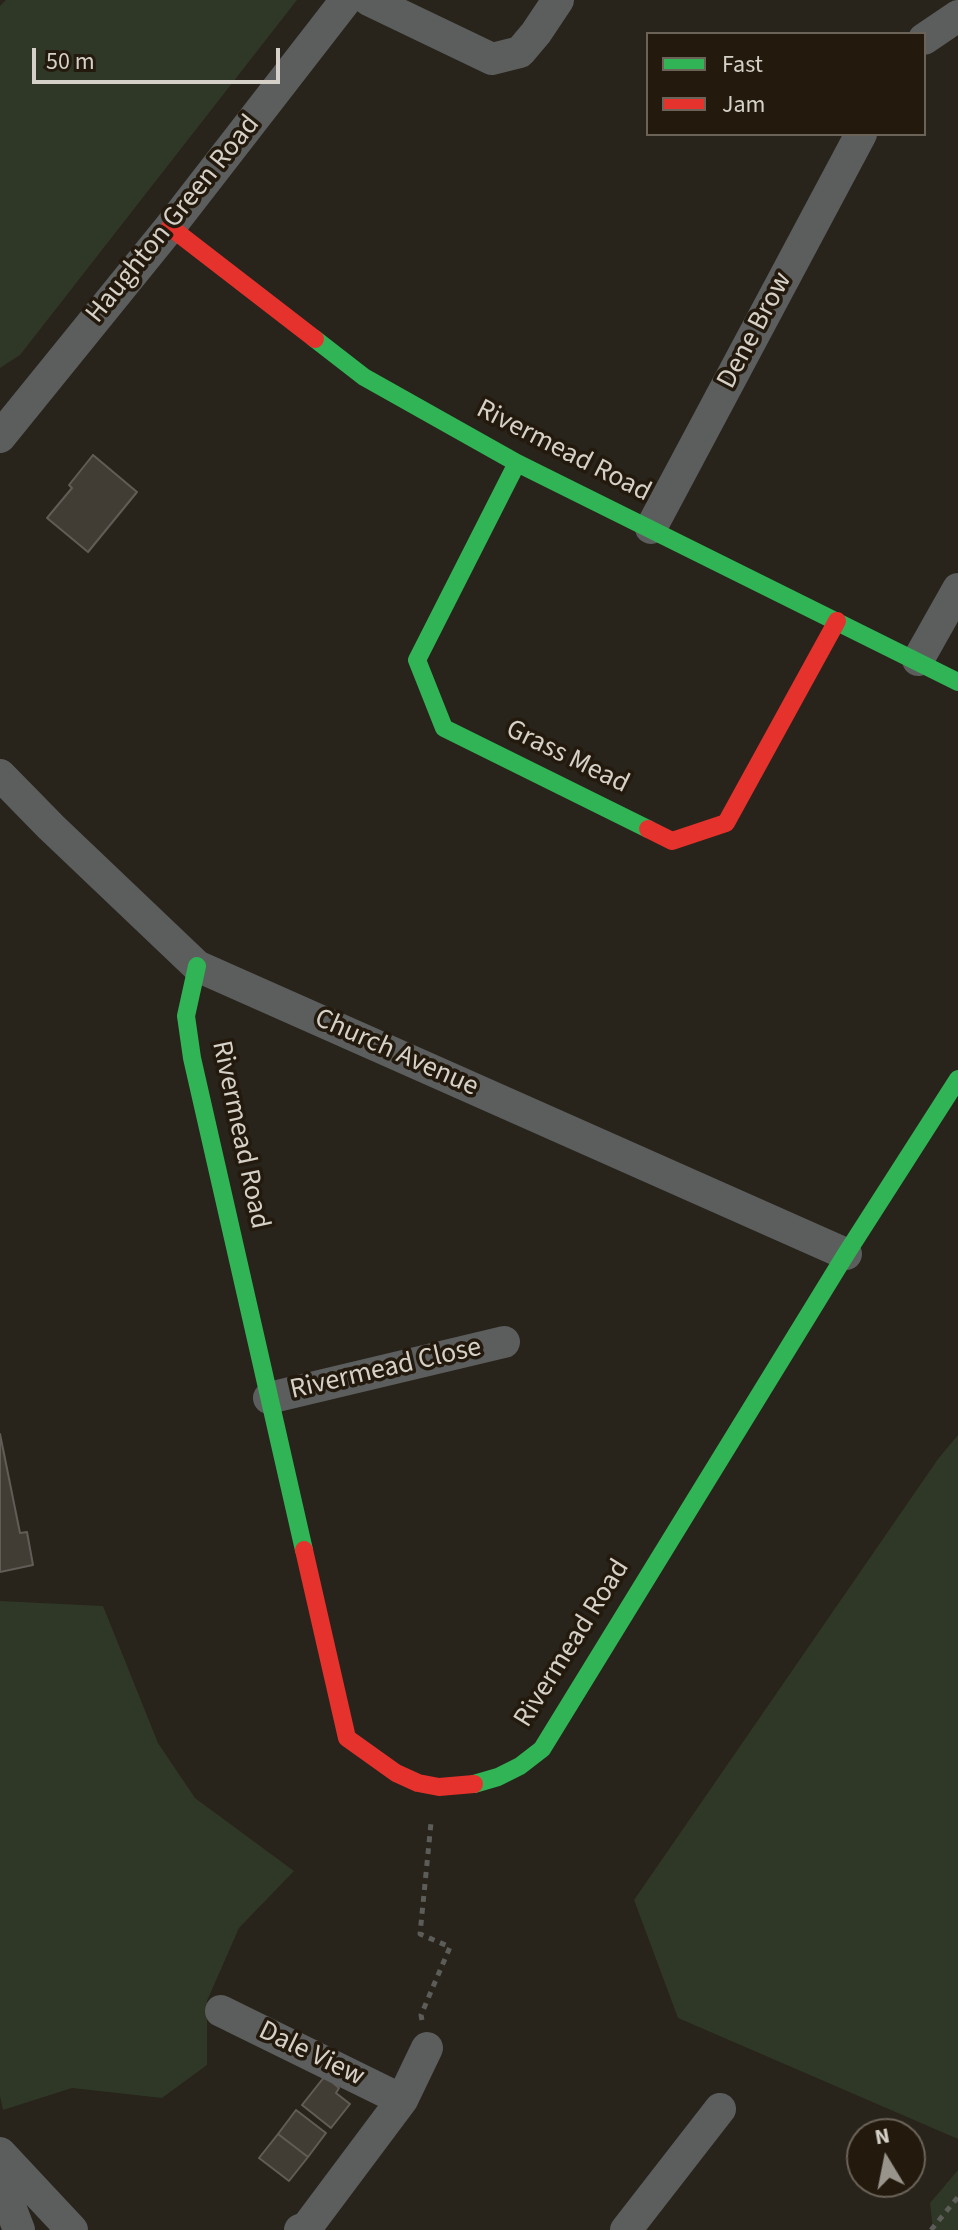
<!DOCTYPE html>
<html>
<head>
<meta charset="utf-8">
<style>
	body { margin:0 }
	#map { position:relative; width:958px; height:2230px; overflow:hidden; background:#28231b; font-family:"Source Sans 3",sans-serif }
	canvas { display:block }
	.legend { position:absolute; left:646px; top:32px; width:280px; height:104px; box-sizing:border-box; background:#231a0d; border:2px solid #6b6358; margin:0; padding:10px 14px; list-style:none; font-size:24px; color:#d6d1c8 }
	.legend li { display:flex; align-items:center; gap:16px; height:40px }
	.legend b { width:40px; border:2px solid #6b6358 }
	.north { position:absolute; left:846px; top:2118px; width:80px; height:80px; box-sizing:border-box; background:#231a0d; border:2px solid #6b6358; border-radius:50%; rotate:350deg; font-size:22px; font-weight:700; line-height:32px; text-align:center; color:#d6d1c8 }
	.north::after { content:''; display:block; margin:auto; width:28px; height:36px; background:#99948b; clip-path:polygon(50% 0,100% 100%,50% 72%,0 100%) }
	.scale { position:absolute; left:32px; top:48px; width:248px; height:36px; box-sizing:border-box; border:4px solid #d6d1c8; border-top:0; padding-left:10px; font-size:24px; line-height:28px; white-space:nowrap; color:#d6d1c8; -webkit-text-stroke:6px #231a0d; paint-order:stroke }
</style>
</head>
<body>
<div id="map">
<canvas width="958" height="2230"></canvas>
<ul class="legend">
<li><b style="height:10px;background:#30b455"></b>Fast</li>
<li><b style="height:10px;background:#e5322d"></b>Jam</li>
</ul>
<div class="north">N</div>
<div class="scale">50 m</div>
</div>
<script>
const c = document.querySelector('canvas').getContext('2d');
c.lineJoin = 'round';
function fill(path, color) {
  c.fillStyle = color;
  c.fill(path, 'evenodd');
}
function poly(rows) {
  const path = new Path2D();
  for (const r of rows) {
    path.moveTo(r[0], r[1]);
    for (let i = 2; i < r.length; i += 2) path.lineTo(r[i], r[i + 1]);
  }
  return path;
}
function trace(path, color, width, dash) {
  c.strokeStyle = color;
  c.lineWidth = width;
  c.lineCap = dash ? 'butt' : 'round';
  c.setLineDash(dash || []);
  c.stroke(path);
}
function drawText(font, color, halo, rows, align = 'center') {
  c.font = font + ' "Source Sans 3",sans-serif';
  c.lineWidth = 7;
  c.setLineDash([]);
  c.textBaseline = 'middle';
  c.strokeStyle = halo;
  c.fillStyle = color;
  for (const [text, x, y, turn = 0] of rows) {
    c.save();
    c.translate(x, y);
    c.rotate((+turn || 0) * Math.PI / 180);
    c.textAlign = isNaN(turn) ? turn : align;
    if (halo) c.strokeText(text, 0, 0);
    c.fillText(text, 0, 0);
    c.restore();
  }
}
const green = poly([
	[6,0,297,0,20,355,0,368,0,6],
	[958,1435,958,2139,678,2018,634,1900,938,1459],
	[0,1601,103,1606,158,1743,195,1798,294,1871,239,1928,207,2001,207,2065,162,2098,72,2088,3,2110,0,2096],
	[958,2170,958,2230,933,2230,930,2203]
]);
const building = poly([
	[93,455,137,492,88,552,47,518,72,488,69,485,93,455],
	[0,1434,20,1533,27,1532,33,1565,0,1572,0,1434],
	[325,2076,339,2088,336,2093,350,2104,331,2128,302,2105,325,2076],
	[296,2110,326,2133,308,2157,278,2134,296,2110],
	[278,2134,308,2157,289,2181,259,2158,278,2134]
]);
const path = poly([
	[422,2020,421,2015,450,1947,420,1934,431,1823],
	[931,2230,958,2197]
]);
const street = poly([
	[369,0,492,59,520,52,536,33,558,0],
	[924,39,958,16],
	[0,437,170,227,346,0],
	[651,528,861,134],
	[918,660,958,589],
	[0,775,51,827,197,966,846,1254],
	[269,1398,504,1342],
	[221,2011,402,2100],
	[0,2153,72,2230],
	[0,2180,19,2230],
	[300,2230,307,2227,402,2100,427,2048],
	[626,2230,720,2109]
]);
const fast = poly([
	[315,339,364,377,517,463,958,682],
	[517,463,417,660,444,728,648,829],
	[197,966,186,1016,192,1058,304,1550],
	[474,1784,498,1777,520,1766,542,1749,846,1254,958,1079]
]);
const jam = poly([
	[170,227,315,339],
	[648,829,672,841,726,823,837,621],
	[304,1550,347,1738,396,1773,418,1783,439,1787,474,1784]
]);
const streetNames = [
	["Haughton Green Road",174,220,-51],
	["Dene Brow",756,331,-62],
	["Rivermead Road",563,452,27],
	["Grass Mead",567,758,26],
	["Church Avenue",396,1054,24],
	["Rivermead Road",239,1135,78],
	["Rivermead Close",386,1370,-13],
	["Rivermead Road",573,1644,-58],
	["Dale View",311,2055,26]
];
fill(green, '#2f3826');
fill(building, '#423d34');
trace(building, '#615c56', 2);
trace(path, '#5c5c58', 5, [6, 6]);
trace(street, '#5b5e5d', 32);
trace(fast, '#30b455', 18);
trace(jam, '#e5322d', 18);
drawText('28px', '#d6d1c8', '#231a0d', streetNames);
</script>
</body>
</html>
